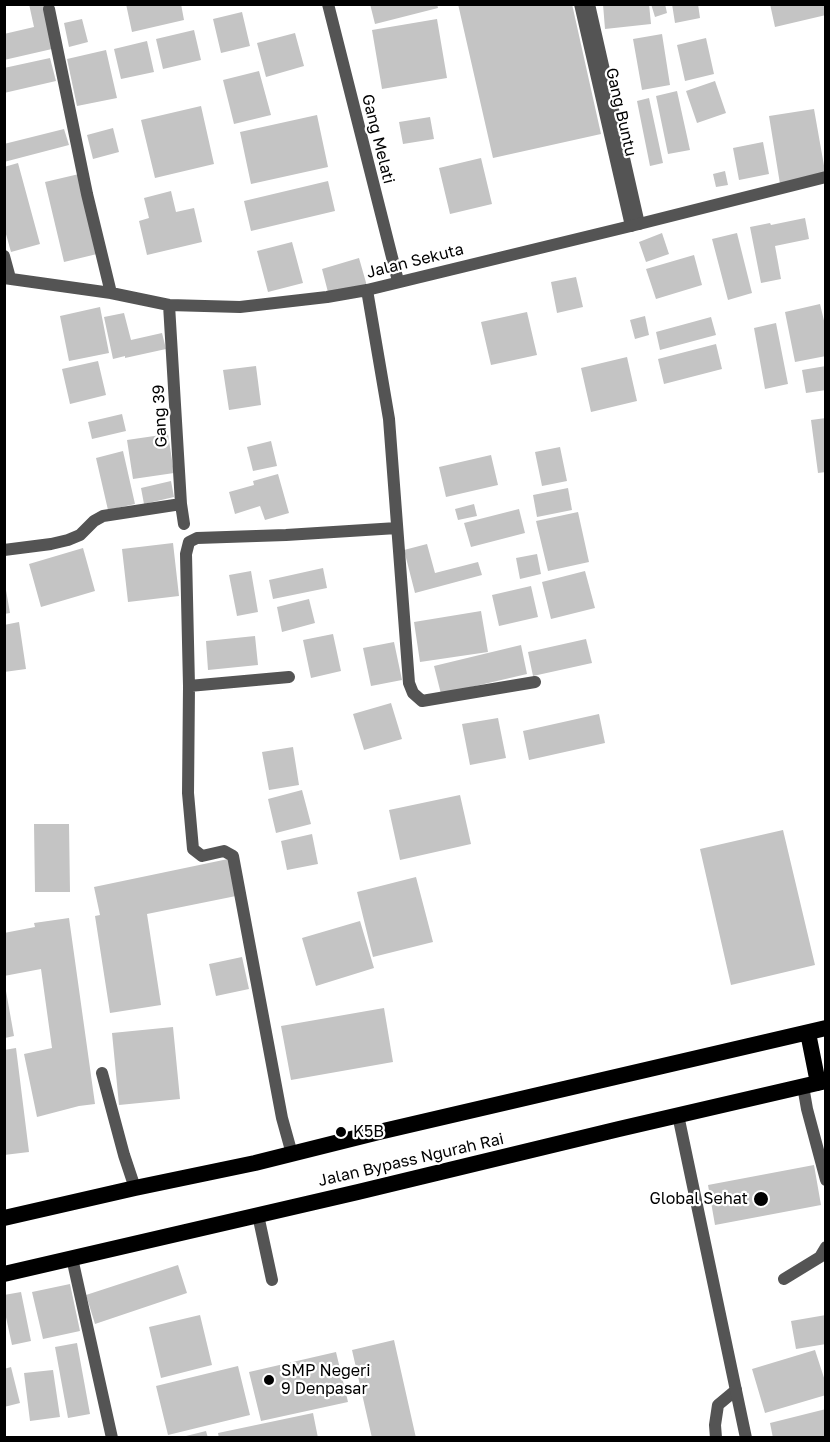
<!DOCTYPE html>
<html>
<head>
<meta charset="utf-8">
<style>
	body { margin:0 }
	#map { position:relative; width:830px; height:1442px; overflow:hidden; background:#fff; font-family:"Golos Text",sans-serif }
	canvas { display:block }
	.frame { position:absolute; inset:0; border:6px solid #000; pointer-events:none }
</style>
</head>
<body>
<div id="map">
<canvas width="830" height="1442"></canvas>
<div class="frame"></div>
</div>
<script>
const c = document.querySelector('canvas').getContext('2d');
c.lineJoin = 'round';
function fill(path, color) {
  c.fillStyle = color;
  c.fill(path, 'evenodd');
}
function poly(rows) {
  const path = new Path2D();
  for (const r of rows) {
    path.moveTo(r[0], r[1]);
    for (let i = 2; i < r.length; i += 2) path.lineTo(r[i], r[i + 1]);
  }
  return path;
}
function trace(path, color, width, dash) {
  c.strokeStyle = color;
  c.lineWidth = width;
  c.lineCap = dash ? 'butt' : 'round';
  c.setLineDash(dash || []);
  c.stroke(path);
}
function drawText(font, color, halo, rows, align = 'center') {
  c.font = font + ' "Golos Text",sans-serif';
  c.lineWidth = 4.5;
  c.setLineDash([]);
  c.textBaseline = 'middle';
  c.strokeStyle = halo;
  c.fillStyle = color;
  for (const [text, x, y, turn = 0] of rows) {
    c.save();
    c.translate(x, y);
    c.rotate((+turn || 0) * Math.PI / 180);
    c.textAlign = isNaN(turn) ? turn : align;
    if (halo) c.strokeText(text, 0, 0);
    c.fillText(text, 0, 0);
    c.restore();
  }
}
const building = poly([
	[29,4,44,4,53,46,52,49,4,60,4,34,34,27],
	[126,4,181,4,184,20,132,32],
	[370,4,437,4,438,8,375,24],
	[458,4,572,4,601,134,493,158],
	[603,4,649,4,651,24,605,29],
	[651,4,665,4,667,13,655,17],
	[672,4,698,4,700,18,675,23],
	[770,4,826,4,826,15,775,27],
	[242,12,250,46,221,53,213,19],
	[82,19,88,42,69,47,64,23],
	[437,19,447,78,382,89,372,30],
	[194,30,201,60,163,69,156,39],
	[295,33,304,66,266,77,257,43],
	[662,34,670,85,642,90,633,39],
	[706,38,714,74,685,81,677,45],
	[147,41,154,72,121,79,114,49],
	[106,50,117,98,77,106,67,59],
	[50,58,56,81,4,93,4,68],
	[259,71,271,115,234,124,223,80],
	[715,81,726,113,697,123,686,91],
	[677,91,690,150,668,154,656,96],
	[649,98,663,163,650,166,637,101],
	[201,106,214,164,155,178,141,120],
	[814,109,826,177,780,184,769,116],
	[317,115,328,167,251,184,240,132],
	[430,117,434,139,403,144,399,122],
	[113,128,119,152,93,159,87,135],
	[64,129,69,145,4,162,4,144],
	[763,142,769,174,739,180,733,148],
	[481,158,492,204,450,214,439,168],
	[18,163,40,244,11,252,4,227,4,167],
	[725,171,728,185,716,187,713,174],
	[79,174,97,254,64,262,45,182],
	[328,181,335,211,251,231,244,201],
	[171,191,176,212,194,208,202,242,147,255,139,221,149,218,144,198],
	[805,218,809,239,775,246,781,279,761,283,750,227,770,223,771,225],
	[662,233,669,254,646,262,639,242],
	[737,233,752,293,728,300,712,239],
	[292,242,303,283,268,292,257,251],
	[694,255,702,285,656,299,646,269],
	[359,258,367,286,329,296,322,269],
	[576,277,583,307,557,313,551,282],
	[820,304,826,329,826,356,795,362,785,312],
	[100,307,109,353,69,361,60,316],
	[527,312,537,355,491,365,481,322],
	[124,313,131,340,162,333,166,349,125,358,125,356,113,359,104,317],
	[645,316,649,335,635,339,630,320],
	[711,317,716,335,660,350,656,332],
	[776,323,788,384,765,389,754,328],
	[716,344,722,369,664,384,658,359],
	[627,357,637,401,591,412,581,368],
	[98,361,106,395,70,404,62,369],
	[256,366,261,405,229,410,223,370],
	[826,366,826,390,806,393,802,370],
	[122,414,126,431,92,439,88,422],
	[826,418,826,472,818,473,811,420],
	[168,434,174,473,133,479,127,440],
	[271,441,277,466,253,471,247,447],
	[560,447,567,481,542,486,535,452],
	[123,451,135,504,108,510,96,458],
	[491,455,498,485,446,497,439,467],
	[278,474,289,513,265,520,260,506,235,514,229,492,254,485,253,481],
	[171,481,174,497,144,504,141,488],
	[568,488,572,510,537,517,533,495],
	[474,504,477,516,458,520,455,509],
	[519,509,525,533,471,547,464,523],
	[578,512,589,562,548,571,536,521],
	[173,543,179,596,128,602,122,549],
	[427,544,435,573,478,562,482,575,415,593,404,550],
	[83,548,95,591,41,607,29,564],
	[537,554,541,574,520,579,516,558],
	[323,568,327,588,273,599,269,580],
	[251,571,258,612,237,616,229,575],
	[585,571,595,608,551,619,542,582],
	[531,586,538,617,499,626,492,595],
	[6,590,10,613,4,614,4,591],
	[309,599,315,623,282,632,277,607],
	[481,611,488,652,420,662,414,622],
	[19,622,26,669,4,672,4,625],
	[333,634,341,671,311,678,303,640],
	[255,636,258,665,208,670,206,641],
	[586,639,592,663,533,676,528,652],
	[394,642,402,680,371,686,363,648],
	[521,645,527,674,441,694,434,666],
	[391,703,402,739,364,750,353,714],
	[599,714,605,743,529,760,523,731],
	[498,718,506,758,470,765,462,724],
	[293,747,299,785,269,790,262,752],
	[302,790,311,824,276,833,268,799],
	[460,795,471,844,400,860,389,810],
	[34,824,69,824,70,892,35,892],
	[783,830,815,965,731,985,700,849],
	[312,834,318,864,287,870,281,841],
	[228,859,236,896,147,914,161,1005,110,1013,95,916,100,915,94,887],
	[416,877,433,942,373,957,357,892],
	[69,918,95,1104,79,1106,37,1117,24,1054,52,1048,41,969,4,976,4,933,35,927,34,923],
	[360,921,374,968,316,986,302,938],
	[242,957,249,989,216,996,209,964],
	[5,991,6,991,14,1036,5,1038],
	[384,1008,393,1062,291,1080,281,1026],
	[173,1027,180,1099,119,1105,112,1033],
	[16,1048,29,1152,4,1155,4,1050],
	[814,1165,821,1205,715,1225,708,1185],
	[178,1265,187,1293,95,1324,86,1295],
	[70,1284,80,1331,43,1339,32,1292],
	[21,1292,31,1341,12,1345,4,1308,4,1295],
	[200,1315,212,1365,161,1378,149,1327],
	[826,1315,826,1344,796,1349,791,1321],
	[394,1340,416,1438,372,1438,352,1350],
	[77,1343,90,1414,68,1418,55,1347],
	[815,1350,826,1384,826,1395,765,1413,752,1369],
	[336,1352,348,1402,261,1421,249,1372],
	[238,1366,250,1415,168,1435,156,1386],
	[11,1367,20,1403,4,1407,4,1369],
	[53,1370,60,1417,30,1421,24,1373],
	[826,1409,826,1438,773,1438,770,1423],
	[313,1413,318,1438,219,1438,218,1433],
	[206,1431,208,1438,183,1438,182,1437]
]);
const service = poly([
	[580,4,631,226],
	[589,4,639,224],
	[102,1073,124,1155,135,1188],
	[803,1086,807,1109,826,1180],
	[258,1215,272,1280],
	[784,1279,820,1257,826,1247],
	[716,1438,715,1425,718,1405,736,1390]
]);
const minor = poly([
	[328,4,398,281],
	[49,9,87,194,111,293],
	[4,256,10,278],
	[4,278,111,293,169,305,240,307,327,297,367,290,639,224,826,177],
	[367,290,389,419,409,683,413,693,422,701,535,682],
	[169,305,181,504,184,524],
	[4,550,51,544,68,540,80,535,94,521,103,516,181,504],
	[189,686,289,677],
	[678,1115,746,1438],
	[292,1154,282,1118,233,856,224,851,202,856,193,849,188,793,189,686,186,554,189,542,197,538,286,535,397,528],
	[72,1258,112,1438]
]);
const trunk = poly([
	[808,1033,818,1083],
	[4,1218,135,1188,255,1163,379,1132,826,1028],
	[4,1274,358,1192,619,1129,826,1081]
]);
const markers = [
	[341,1132,6,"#000"],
	[761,1199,8,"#000"],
	[269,1380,6,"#000"]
];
const streetNames = [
	["Gang Buntu",621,112,77],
	["Gang Melati",378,139,76],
	["Jalan Sekuta",415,261,-14],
	["Gang 39",160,416,-93],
	["Jalan Bypass Ngurah Rai",411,1160,-13]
];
const poiNames = [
	["K5B",353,1132],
	["Global Sehat",748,1199,"right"],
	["SMP Negeri",281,1371],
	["9 Denpasar",281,1389]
];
fill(building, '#c4c4c4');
trace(service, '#545454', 12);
trace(minor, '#545454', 12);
trace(trunk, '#000', 16);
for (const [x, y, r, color] of markers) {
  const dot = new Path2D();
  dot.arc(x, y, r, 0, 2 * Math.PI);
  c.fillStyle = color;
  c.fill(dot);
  trace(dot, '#fff', 2);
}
drawText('16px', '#000', '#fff', streetNames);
drawText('16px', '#000', '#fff', poiNames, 'left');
</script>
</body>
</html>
